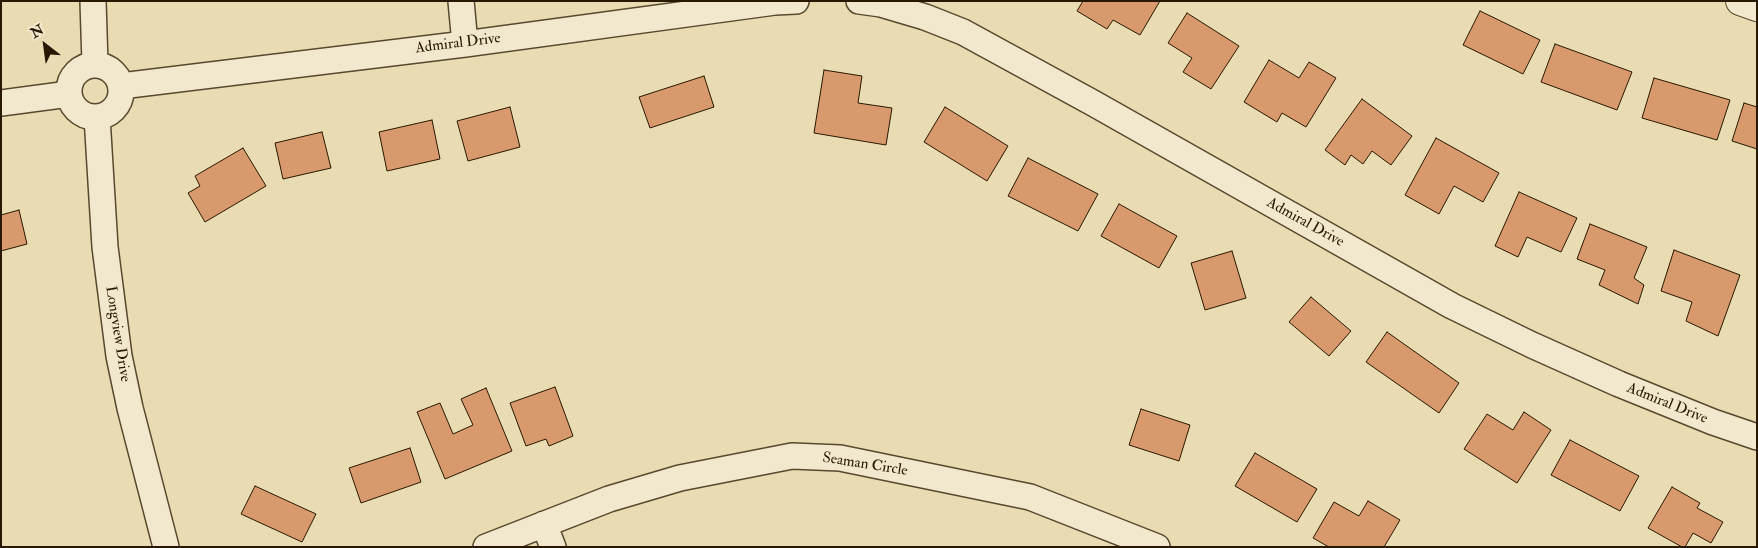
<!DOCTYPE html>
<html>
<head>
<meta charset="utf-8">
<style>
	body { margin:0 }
	#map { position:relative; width:1758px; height:548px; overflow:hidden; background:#eadcb2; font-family:"IM FELL Double Pica",serif }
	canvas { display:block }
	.frame { position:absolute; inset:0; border:2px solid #281701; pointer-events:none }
	.north { position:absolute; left:20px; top:20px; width:50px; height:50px; -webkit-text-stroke:4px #f1e8cd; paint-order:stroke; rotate:330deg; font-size:14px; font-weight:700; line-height:20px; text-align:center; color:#281701 }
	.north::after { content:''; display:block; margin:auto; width:18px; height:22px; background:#281701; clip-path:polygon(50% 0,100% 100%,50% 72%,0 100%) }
</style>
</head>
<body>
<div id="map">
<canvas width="1758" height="548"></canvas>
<div class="frame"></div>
<div class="north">N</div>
</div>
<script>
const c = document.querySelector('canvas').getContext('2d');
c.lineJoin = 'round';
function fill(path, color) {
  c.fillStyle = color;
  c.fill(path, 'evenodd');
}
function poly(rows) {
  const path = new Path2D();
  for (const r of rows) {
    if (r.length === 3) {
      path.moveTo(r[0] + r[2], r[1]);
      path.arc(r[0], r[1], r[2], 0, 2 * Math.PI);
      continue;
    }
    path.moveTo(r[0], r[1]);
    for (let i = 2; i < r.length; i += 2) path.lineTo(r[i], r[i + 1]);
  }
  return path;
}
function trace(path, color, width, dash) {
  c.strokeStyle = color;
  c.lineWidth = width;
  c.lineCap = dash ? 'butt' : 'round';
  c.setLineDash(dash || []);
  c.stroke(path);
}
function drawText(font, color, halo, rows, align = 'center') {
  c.font = font + ' "IM FELL Double Pica",serif';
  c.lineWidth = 4.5;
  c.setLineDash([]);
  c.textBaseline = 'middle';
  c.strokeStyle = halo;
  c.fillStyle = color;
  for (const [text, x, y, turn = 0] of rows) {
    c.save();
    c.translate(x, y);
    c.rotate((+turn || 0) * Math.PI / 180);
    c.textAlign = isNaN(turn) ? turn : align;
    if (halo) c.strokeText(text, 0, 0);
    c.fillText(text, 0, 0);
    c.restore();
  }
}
const building = poly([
	[1083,1,1160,1,1140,35,1113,20,1107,29,1077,11,1083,1],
	[1480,11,1540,40,1523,74,1463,45,1480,11],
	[1187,13,1239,46,1211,89,1183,72,1192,58,1168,43,1187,13],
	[1555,44,1632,72,1617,110,1541,82,1555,44],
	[1269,60,1299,78,1309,62,1336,78,1306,127,1282,113,1277,122,1244,102,1269,60],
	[824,70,862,76,858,103,892,108,886,145,814,133,824,70],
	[704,76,714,107,650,128,639,97,704,76],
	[1654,78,1730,100,1717,140,1642,118,1654,78],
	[1362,99,1412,136,1391,165,1372,151,1363,164,1351,155,1345,165,1325,150,1362,99],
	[1744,103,1757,107,1757,149,1732,141,1744,103],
	[510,107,520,147,468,161,457,121,510,107],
	[945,107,1008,146,987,181,924,142,945,107],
	[432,120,440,159,387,171,379,132,432,120],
	[322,132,331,168,283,179,275,143,322,132],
	[1436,138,1499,173,1483,202,1454,186,1439,214,1405,195,1436,138],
	[243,148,266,186,205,222,188,193,200,186,195,176,243,148],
	[1028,158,1098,194,1078,231,1008,196,1028,158],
	[1519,192,1577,218,1561,252,1527,237,1518,257,1495,246,1519,192],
	[1119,204,1177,236,1159,268,1101,236,1119,204],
	[19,210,27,244,1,251,1,215,19,210],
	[1590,224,1647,247,1634,278,1644,285,1638,304,1599,285,1605,270,1577,259,1590,224],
	[1674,250,1740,275,1718,336,1686,321,1692,302,1661,291,1674,250],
	[1232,251,1246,298,1205,310,1191,263,1232,251],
	[1311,297,1351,331,1329,356,1289,322,1311,297],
	[1387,332,1459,383,1439,413,1366,362,1387,332],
	[555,387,573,436,549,446,546,439,526,446,510,403,555,387],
	[486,388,512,451,445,479,417,412,440,403,453,434,473,425,461,399,486,388],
	[1141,409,1190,425,1179,461,1129,445,1141,409],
	[1524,412,1551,430,1517,483,1464,449,1487,414,1513,430,1524,412],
	[1570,440,1639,476,1620,511,1551,475,1570,440],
	[410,448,421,482,361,503,349,468,410,448],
	[1255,453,1317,489,1297,522,1235,486,1255,453],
	[255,486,316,514,302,542,241,514,255,486],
	[1672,487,1700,503,1697,508,1723,522,1711,543,1693,533,1685,547,1682,547,1648,528,1672,487],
	[1368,501,1400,520,1384,547,1329,547,1313,538,1334,502,1359,516,1368,501]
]);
const minor = poly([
	[93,1,95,64],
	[461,1,465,44],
	[859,1,881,4,925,17,963,32,1093,103,1452,306,1532,345,1619,384,1713,422,1757,437],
	[95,91,26],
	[121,86,465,44,775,2,796,1],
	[1,103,69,94],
	[97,117,105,247,119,356,130,408,166,547],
	[544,524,553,547],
	[486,547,609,499,680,478,792,456,840,458,1030,497,1157,547]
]);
const tertiary = poly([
	[1740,1,1757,7]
]);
const streetNames = [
	["Admiral Drive",458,44,-7],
	["Admiral Drive",1305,223,29],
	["Longview Drive",117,334,81],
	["Admiral Drive",1667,404,22],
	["Seaman Circle",865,465,9]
];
fill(building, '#d8996c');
trace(building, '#281701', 1);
trace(minor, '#58482d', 28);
trace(tertiary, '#58482d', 30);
trace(minor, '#f1e8cd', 25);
trace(tertiary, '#f1e8cd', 28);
drawText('15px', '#281701', '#f1e8cd', streetNames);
</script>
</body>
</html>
